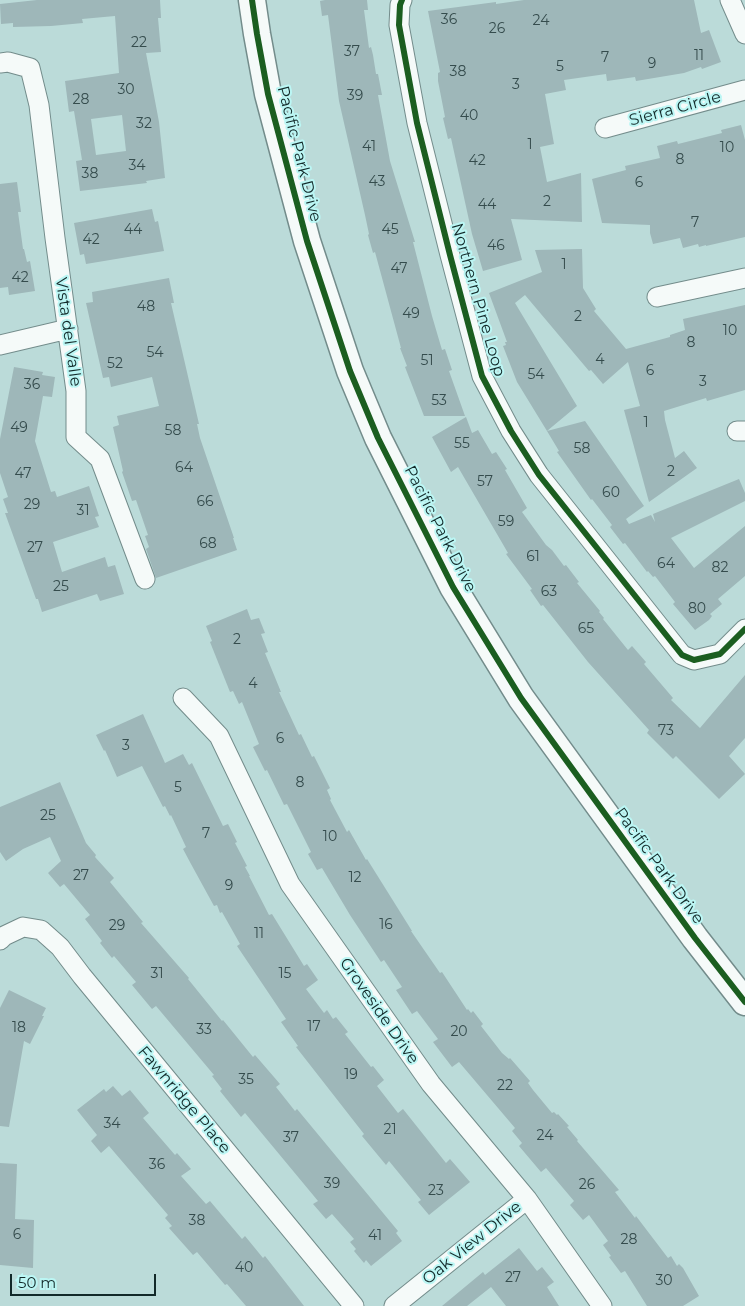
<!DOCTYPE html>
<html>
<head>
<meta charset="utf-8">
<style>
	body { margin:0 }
	#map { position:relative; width:745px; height:1306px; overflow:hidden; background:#bbdbd9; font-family:Montserrat,sans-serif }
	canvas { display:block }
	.scale { position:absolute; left:10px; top:1274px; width:146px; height:22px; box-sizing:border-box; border:2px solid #122929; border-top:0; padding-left:6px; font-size:15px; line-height:18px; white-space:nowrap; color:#122929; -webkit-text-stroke:4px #bbf6f4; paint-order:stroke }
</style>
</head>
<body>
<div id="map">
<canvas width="745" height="1306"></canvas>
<div class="scale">50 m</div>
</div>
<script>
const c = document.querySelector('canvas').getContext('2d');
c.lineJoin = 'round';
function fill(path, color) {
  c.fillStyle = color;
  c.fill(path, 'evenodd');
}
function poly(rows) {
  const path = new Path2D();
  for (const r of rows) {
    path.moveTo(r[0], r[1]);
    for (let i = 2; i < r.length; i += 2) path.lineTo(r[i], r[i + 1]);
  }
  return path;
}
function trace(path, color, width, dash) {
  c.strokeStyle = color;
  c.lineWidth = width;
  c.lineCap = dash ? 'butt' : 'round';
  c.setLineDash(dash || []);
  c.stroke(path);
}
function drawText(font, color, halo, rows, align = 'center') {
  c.font = font + ' Montserrat,sans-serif';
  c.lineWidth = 4;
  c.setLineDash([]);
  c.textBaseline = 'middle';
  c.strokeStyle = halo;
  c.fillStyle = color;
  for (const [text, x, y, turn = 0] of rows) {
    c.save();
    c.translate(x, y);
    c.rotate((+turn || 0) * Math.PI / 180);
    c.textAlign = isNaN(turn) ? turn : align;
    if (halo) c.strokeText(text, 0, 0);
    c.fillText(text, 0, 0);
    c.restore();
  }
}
const building = poly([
	[37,0,160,0,161,18,158,18,161,52,146,53,159,122,165,178,146,181,147,183,80,191,76,161,82,160,74,111,69,112,65,81,119,73,115,16,82,19,83,23,51,26,13,27,13,23,1,24,0,4],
	[122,115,126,151,96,155,91,119],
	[325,0,367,0,368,10,364,10,369,48,371,47,373,55,376,74,378,74,382,95,378,95,390,161,415,242,413,242,432,316,442,350,445,349,452,370,449,371,465,416,424,416,405,367,407,366,400,348,401,348,375,252,373,253,368,235,369,234,365,215,339,101,328,15,322,16,320,1],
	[524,0,694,0,701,33,709,30,721,62,702,69,701,67,684,73,636,81,635,77,607,81,606,74,564,80,566,90,545,94,554,144,540,147,547,182,581,173,582,222,511,219,522,260,483,271,472,234,451,138,448,139,443,118,445,117,438,81,438,73,440,72,428,11,496,2,496,4],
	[741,125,745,140,745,237,706,246,706,245,699,247,698,244,683,248,680,238,653,244,650,233,650,225,602,223,592,179,626,170,625,166,660,158,657,146,677,141,678,144,722,133,721,130],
	[17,182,21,212,18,212,23,249,24,249,27,262,30,261,35,291,9,295,8,287,0,288,0,184],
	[152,209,155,222,158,221,164,251,86,264,84,254,80,255,74,223],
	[582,249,583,288,596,309,594,311,626,349,670,337,670,335,685,330,683,319,745,305,745,390,707,401,706,398,664,411,665,420,675,458,684,451,697,468,649,502,624,410,640,406,628,362,603,384,591,370,589,371,525,295,515,303,577,406,547,431,517,382,503,346,506,345,505,342,507,342,489,293,542,272,535,250],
	[169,278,174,303,171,303,199,424,197,424,200,438,234,538,233,538,237,550,156,578,146,549,149,547,145,536,148,535,136,500,132,501,122,472,123,471,113,427,119,425,117,416,159,406,152,377,111,387,109,377,103,378,86,303,93,302,92,292],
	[14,367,43,372,42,375,55,377,52,397,43,396,35,441,51,492,55,491,57,497,89,486,99,516,95,517,99,527,53,542,62,572,105,557,108,567,115,565,124,594,100,601,97,594,42,612,38,599,36,599,5,513,8,513,3,499,8,497,0,473,0,439],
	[466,417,472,433,478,430,492,454,496,452,507,469,505,470,527,508,522,512,546,545,552,550,564,566,566,565,579,582,577,583,600,611,599,612,604,618,603,619,628,650,632,646,646,662,644,664,673,698,671,700,700,728,745,675,745,738,729,756,745,774,719,799,676,756,673,759,647,733,649,730,588,662,543,605,541,606,530,590,532,589,506,554,508,553,458,467,451,472,432,437],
	[585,421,644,506,626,519,629,524,651,515,655,522,653,514,739,479,745,493,745,501,671,538,694,568,745,526,745,576,718,599,722,604,710,614,712,616,709,620,695,630,673,604,675,602,655,576,653,577,648,571,647,572,625,543,623,544,610,527,612,525,592,499,591,500,557,452,559,451,547,431],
	[247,609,251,620,259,618,265,633,261,634,268,652,265,653,281,692,279,692,299,735,301,734,312,757,314,756,330,788,327,790,331,799,330,800,347,832,349,830,366,860,367,859,412,931,411,931,440,973,442,972,467,1010,468,1009,471,1013,473,1011,483,1024,481,1026,502,1053,509,1059,510,1058,530,1081,528,1083,533,1090,552,1113,554,1112,557,1115,558,1114,569,1126,567,1127,578,1140,577,1141,619,1190,615,1192,635,1218,636,1216,668,1258,671,1256,677,1266,679,1264,683,1268,699,1296,683,1306,647,1306,625,1271,621,1273,609,1257,611,1256,603,1245,608,1241,589,1215,583,1220,570,1205,574,1201,546,1168,541,1172,519,1146,522,1143,512,1131,515,1128,459,1062,452,1067,433,1042,438,1039,417,1011,412,1014,396,990,402,987,384,960,381,962,350,915,322,868,317,870,308,854,311,852,287,804,284,805,267,770,265,771,253,747,259,744,242,702,239,704,233,691,230,692,210,642,212,641,206,626],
	[143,714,165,763,183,754,189,765,192,763,223,826,228,824,237,842,235,843,247,866,245,867,250,876,249,876,269,915,272,914,304,966,307,964,318,980,306,989,324,1013,327,1010,333,1019,336,1017,348,1032,345,1034,371,1067,373,1066,384,1080,377,1086,398,1113,403,1109,446,1163,450,1159,470,1182,429,1215,418,1202,421,1200,389,1161,386,1165,362,1136,364,1134,296,1047,298,1046,281,1022,286,1019,237,946,240,944,222,912,220,913,217,905,214,906,191,864,183,849,186,847,171,815,170,816,165,806,163,807,142,766,117,777,105,750,104,751,96,735],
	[60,782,86,843,96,855,95,857,114,878,110,882,143,922,141,923,189,978,188,979,222,1021,223,1020,253,1057,255,1055,280,1084,276,1087,295,1111,297,1109,398,1231,396,1233,402,1241,371,1266,366,1260,364,1263,354,1251,356,1249,350,1242,354,1239,332,1214,326,1219,313,1204,318,1201,245,1113,241,1117,220,1091,222,1089,212,1076,214,1075,156,1006,152,1009,132,985,136,982,114,956,112,958,100,943,102,941,85,919,90,915,64,884,60,887,48,873,61,861,50,837,23,849,6,861,0,852,0,807],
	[9,990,46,1008,42,1016,44,1016,30,1044,24,1041,9,1127,0,1126,0,1008],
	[113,1086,122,1096,130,1090,149,1113,143,1118,175,1155,177,1153,191,1169,181,1176,206,1204,210,1201,242,1239,245,1236,263,1258,265,1256,304,1306,246,1306,227,1284,225,1285,197,1252,193,1255,169,1228,172,1226,165,1218,168,1215,109,1146,101,1153,91,1141,97,1135,77,1110,104,1089,106,1092],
	[0,1163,17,1164,15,1219,34,1220,33,1268,0,1265],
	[519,1248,537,1271,542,1267,554,1282,547,1287,559,1306,506,1306,491,1287,467,1306,442,1306,483,1272,485,1275]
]);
const street = poly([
	[402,0,400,5,399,25,417,123,450,255,482,376,511,431,539,475,682,655,694,660,720,654,745,629],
	[730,0,745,34],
	[0,63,8,62,30,68,39,105,55,238,76,391,76,437,100,459,145,579],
	[605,128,745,90],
	[657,297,745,278],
	[0,345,68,329],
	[737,431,745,431],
	[183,698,219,736,290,884,431,1084,527,1199,602,1306],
	[0,940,4,936,23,927,41,930,60,947,82,976,354,1306],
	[394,1306,527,1199]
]);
const secondary = poly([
	[252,0,257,34,268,94,307,241,350,371,378,438,453,587,521,698,695,938,745,1002]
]);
const cycleway = poly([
	[252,0,257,34,268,94,307,241,350,371,378,438,453,587,521,698,695,938,745,1002],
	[402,0,400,5,399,25,417,123,450,255,482,376,511,431,539,475,682,655,694,660,720,654,745,629]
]);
const numberNames = [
	["36",449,20],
	["24",541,21],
	["26",497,29],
	["22",139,43],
	["37",352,52],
	["11",699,56],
	["7",605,58],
	["9",652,64],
	["5",560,67],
	["38",458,72],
	["3",516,85],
	["30",126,90],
	["39",355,96],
	["28",81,100],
	["40",469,116],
	["32",144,124],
	["1",530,145],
	["41",369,147],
	["10",727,148],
	["8",680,160],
	["42",477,161],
	["34",137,166],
	["38",90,174],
	["43",377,182],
	["6",639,183],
	["2",547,202],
	["44",487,205],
	["7",695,223],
	["44",133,230],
	["45",390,230],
	["42",91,240],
	["46",496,246],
	["1",564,265],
	["47",399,269],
	["42",20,278],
	["48",146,307],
	["49",411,314],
	["2",578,317],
	["10",730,331],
	["8",691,343],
	["54",155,353],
	["4",600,360],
	["51",427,361],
	["52",115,364],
	["6",650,371],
	["54",536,375],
	["3",703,382],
	["36",32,385],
	["53",439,401],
	["1",646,423],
	["49",19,428],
	["58",173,431],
	["55",462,444],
	["58",582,449],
	["64",184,468],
	["2",671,472],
	["47",23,474],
	["57",485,482],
	["60",611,493],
	["66",205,502],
	["29",32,505],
	["31",83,511],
	["59",506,522],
	["68",208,544],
	["27",35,548],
	["61",533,557],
	["64",666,564],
	["82",720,568],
	["25",61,587],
	["63",549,592],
	["80",697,609],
	["65",586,629],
	["2",237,640],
	["4",253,684],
	["73",666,731],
	["6",280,739],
	["3",126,746],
	["8",300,783],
	["5",178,788],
	["25",48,816],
	["7",206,834],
	["10",330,837],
	["27",81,876],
	["12",355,878],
	["9",229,886],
	["16",386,925],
	["29",117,926],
	["11",259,934],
	["31",157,974],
	["15",285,974],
	["17",314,1027],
	["18",19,1028],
	["33",204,1030],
	["20",459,1032],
	["19",351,1075],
	["35",246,1080],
	["22",505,1086],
	["34",112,1124],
	["21",390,1130],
	["24",545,1136],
	["37",291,1138],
	["36",157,1165],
	["39",332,1184],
	["26",587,1185],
	["23",436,1191],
	["38",197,1221],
	["6",17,1235],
	["41",375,1236],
	["28",629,1240],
	["40",244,1268],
	["27",513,1278],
	["30",664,1281]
];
const streetNames = [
	["Sierra Circle",675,109,-15],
	["Pacific Park Drive",299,154,76],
	["Northern Pine Loop",478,300,74],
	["Vista del Valle",68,332,82],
	["Pacific Park Drive",440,529,63],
	["Pacific Park Drive",659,866,54],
	["Groveside Drive",379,1011,55],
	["Fawnridge Place",184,1100,50],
	["Oak View Drive",472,1243,-39]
];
fill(building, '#9eb7b9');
trace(street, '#738c8b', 21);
trace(secondary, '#738c8b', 29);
trace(street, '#f5faf9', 19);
trace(secondary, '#f5faf9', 26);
trace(cycleway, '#1b5e20', 6);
drawText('14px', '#354c4d', null, numberNames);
drawText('16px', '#122929', '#bbf6f4', streetNames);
</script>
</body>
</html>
